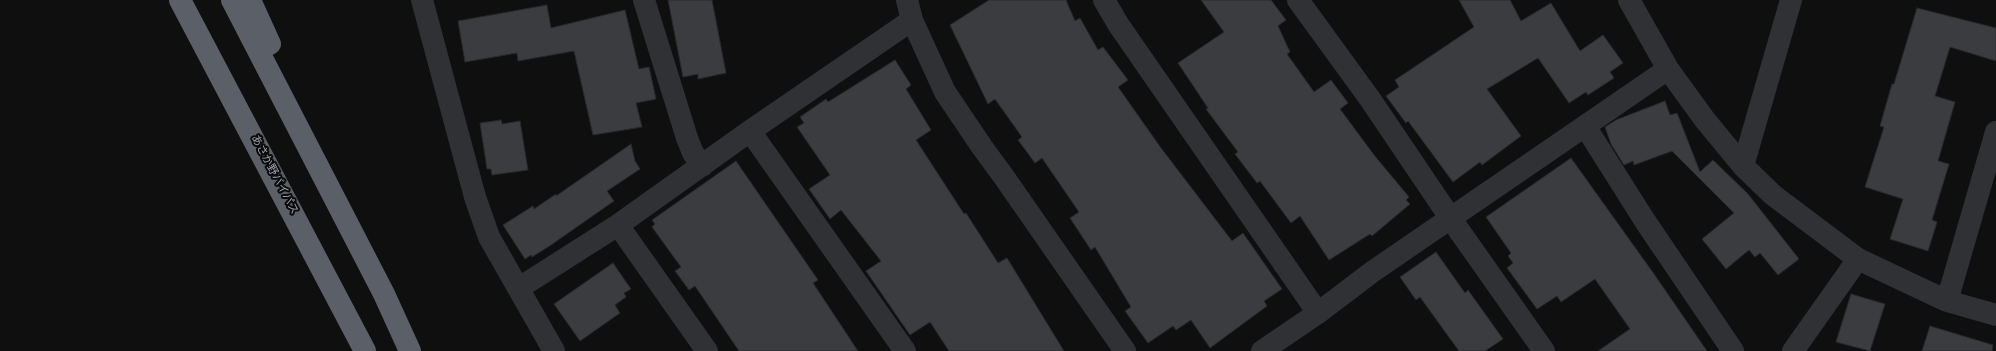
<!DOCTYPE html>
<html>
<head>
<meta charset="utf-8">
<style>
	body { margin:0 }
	canvas { display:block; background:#0f0f10 }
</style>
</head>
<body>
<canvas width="1996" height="351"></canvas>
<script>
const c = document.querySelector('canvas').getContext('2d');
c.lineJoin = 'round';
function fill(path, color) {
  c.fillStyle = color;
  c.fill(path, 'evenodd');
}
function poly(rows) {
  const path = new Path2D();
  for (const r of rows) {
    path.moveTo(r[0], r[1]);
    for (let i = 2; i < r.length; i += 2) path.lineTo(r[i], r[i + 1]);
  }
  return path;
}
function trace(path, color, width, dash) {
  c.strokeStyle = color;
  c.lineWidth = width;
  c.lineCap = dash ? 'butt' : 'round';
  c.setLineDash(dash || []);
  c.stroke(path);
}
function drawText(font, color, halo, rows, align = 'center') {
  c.font = font + ' "Source Sans 3","Noto Sans JP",sans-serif';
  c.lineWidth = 4;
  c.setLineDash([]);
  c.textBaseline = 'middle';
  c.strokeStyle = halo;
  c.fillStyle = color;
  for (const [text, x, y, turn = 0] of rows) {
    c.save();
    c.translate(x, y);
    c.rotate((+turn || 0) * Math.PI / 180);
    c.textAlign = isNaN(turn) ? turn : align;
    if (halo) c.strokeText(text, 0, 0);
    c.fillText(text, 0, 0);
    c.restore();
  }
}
const building = poly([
	[668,0,712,0,726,73,698,79,698,74,683,77,668,0],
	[989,0,1066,0,1075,21,1080,18,1098,50,1103,47,1128,80,1118,87,1161,148,1232,241,1243,233,1282,289,1264,301,1267,306,1210,348,1191,320,1176,330,1173,326,1148,343,1125,311,1131,307,1095,247,1091,250,1070,218,1079,212,1042,158,1035,163,1018,140,1022,137,995,99,988,104,950,25,989,0],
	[1201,0,1271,0,1286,20,1278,26,1290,52,1287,54,1314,92,1331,80,1348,103,1340,109,1374,155,1409,197,1406,200,1410,204,1372,236,1370,234,1329,260,1300,216,1291,223,1260,181,1257,183,1235,154,1238,152,1206,109,1208,108,1178,63,1224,32,1201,0],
	[1459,0,1510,0,1521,21,1551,3,1580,51,1603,35,1623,63,1610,72,1614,78,1588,95,1586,92,1569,103,1538,58,1487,89,1521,136,1482,165,1480,162,1453,182,1408,121,1406,123,1386,96,1399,87,1395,80,1474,27,1459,0],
	[547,5,551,28,625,10,639,69,649,67,656,99,636,103,642,127,593,135,574,51,518,61,517,53,465,62,458,21,547,5],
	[1917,8,1996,28,1996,61,1950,47,1935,96,1955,102,1938,161,1949,164,1932,220,1937,222,1928,251,1890,239,1903,199,1865,187,1884,127,1880,126,1892,84,1894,84,1917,8],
	[895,60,911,85,906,89,931,130,916,140,964,214,966,213,998,263,1007,258,1064,351,949,351,930,322,910,335,866,271,881,261,841,210,830,219,809,189,830,175,797,127,804,123,800,117,826,99,828,102,895,60],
	[1665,101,1670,115,1677,113,1700,172,1713,160,1748,194,1799,259,1778,275,1760,253,1755,257,1749,250,1726,269,1702,239,1734,213,1672,151,1634,165,1633,161,1624,165,1611,144,1605,127,1616,120,1665,101],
	[501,120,502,124,520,121,528,170,492,175,491,169,487,169,480,123,501,120],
	[631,144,635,161,640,169,607,191,614,201,551,245,532,257,531,255,525,259,503,225,533,206,534,209,556,194,556,196,631,144],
	[1571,158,1654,274,1707,351,1598,351,1630,329,1595,279,1561,302,1557,296,1537,309,1507,268,1513,263,1508,256,1511,253,1486,217,1571,158],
	[736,161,818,280,813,283,858,351,739,351,695,286,689,290,675,271,681,267,652,227,655,224,652,220,736,161],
	[1436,252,1465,293,1468,290,1503,339,1485,351,1459,351,1420,297,1416,300,1400,277,1436,252],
	[613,263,631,289,624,293,626,297,615,305,620,313,580,341,554,304,613,263],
	[1851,294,1885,304,1870,351,1836,342,1851,294],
	[1930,326,1993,345,1992,351,1922,351,1930,326]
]);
const street = poly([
	[422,0,475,197,489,237,554,351],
	[644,0,687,138,693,153,702,166],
	[907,0,912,20,945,92,982,147,1004,177,1125,351],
	[1104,0,1118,24,1318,313],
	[1298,0,1370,99,1451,219,1544,351],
	[1629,0,1668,69,1705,120,1743,166,1773,195,1858,259,1947,301,1996,315],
	[1585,126,1645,221,1733,351],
	[750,131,905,351],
	[1743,166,1791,0],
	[618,225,707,351],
	[519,288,618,225,750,131,912,20],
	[1947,301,1996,132],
	[1262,351,1318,313,1372,272,1668,69],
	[1793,351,1858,259]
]);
const highway = poly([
	[180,0,365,351],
	[232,0,384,294,410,351],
	[250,0,270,44]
]);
const streetNames = [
	["あさか野バイパス",274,175,62]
];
fill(building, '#3b3c40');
trace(building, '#29292c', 1);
trace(street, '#303135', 22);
trace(highway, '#5b5f67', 22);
drawText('11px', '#9fa5b2', '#0a0a0b', streetNames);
</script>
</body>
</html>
